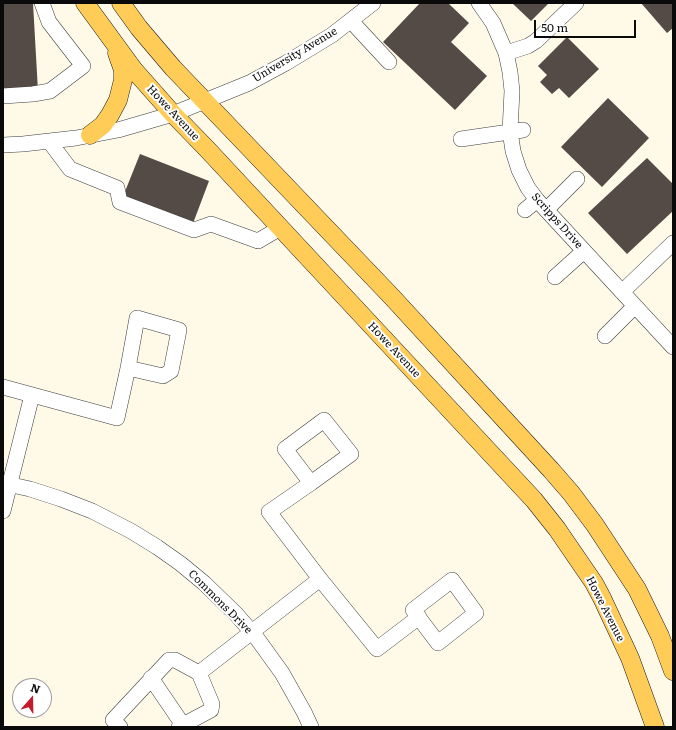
<!DOCTYPE html>
<html>
<head>
<meta charset="utf-8">
<style>
	body { margin:0 }
	#map { position:relative; width:676px; height:730px; overflow:hidden; background:#fff9e8; font-family:Literata,serif }
	canvas { display:block }
	.frame { position:absolute; inset:0; border:4px solid #0a0a0a; pointer-events:none }
	.north { position:absolute; left:12px; top:678px; width:40px; height:40px; box-sizing:border-box; background:#fff; border:1px solid #9d9d9d; border-radius:50%; rotate:20deg; font-size:11px; font-weight:700; line-height:16px; text-align:center; color:#0a0a0a }
	.north::after { content:''; display:block; margin:auto; width:14px; height:18px; background:#c21b2d; clip-path:polygon(50% 0,100% 100%,50% 72%,0 100%) }
	.scale { position:absolute; left:534px; top:20px; width:102px; height:18px; box-sizing:border-box; border:2px solid #0a0a0a; border-top:0; padding-left:5px; font-size:12px; line-height:14px; white-space:nowrap; color:#0a0a0a; -webkit-text-stroke:3px #fff; paint-order:stroke }
</style>
</head>
<body>
<div id="map">
<canvas width="676" height="730"></canvas>
<div class="frame"></div>
<div class="north">N</div>
<div class="scale">50 m</div>
</div>
<script>
const c = document.querySelector('canvas').getContext('2d');
c.lineJoin = 'round';
function fill(path, color) {
  c.fillStyle = color;
  c.fill(path, 'evenodd');
}
function poly(rows) {
  const path = new Path2D();
  for (const r of rows) {
    path.moveTo(r[0], r[1]);
    for (let i = 2; i < r.length; i += 2) path.lineTo(r[i], r[i + 1]);
  }
  return path;
}
function trace(path, color, width, dash) {
  c.strokeStyle = color;
  c.lineWidth = width;
  c.lineCap = dash ? 'butt' : 'round';
  c.setLineDash(dash || []);
  c.stroke(path);
}
function drawText(font, color, halo, rows, align = 'center') {
  c.font = font + ' Literata,serif';
  c.lineWidth = 4;
  c.setLineDash([]);
  c.textBaseline = 'middle';
  c.strokeStyle = halo;
  c.fillStyle = color;
  for (const [text, x, y, turn = 0] of rows) {
    c.save();
    c.translate(x, y);
    c.rotate((+turn || 0) * Math.PI / 180);
    c.textAlign = isNaN(turn) ? turn : align;
    if (halo) c.strokeText(text, 0, 0);
    c.fillText(text, 0, 0);
    c.restore();
  }
}
const building = poly([
	[3,3,33,3,38,91,3,92],
	[420,3,448,3,469,23,451,42,487,76,455,110,383,42],
	[512,3,549,3,531,21],
	[641,3,673,3,673,28,667,33],
	[567,37,599,69,569,98,559,88,552,94,540,82,547,75,538,66],
	[608,98,649,138,602,187,561,147],
	[140,154,209,181,192,226,122,199],
	[647,158,673,184,673,211,627,254,588,213]
]);
const minor = poly([
	[479,3,493,23,506,53,510,72,512,91,510,131,513,151,519,170,528,188,537,200,673,347],
	[351,21,389,62],
	[506,53,528,46,536,41,576,3],
	[3,96,33,94,50,91,83,66,49,22,42,3],
	[461,139,523,130],
	[49,141,70,169,117,188,120,202,194,230,211,224,258,241,280,228],
	[3,145,23,144,76,138,118,130,173,114,249,83,286,63,332,35,373,3],
	[525,210,537,200],
	[546,210,577,179],
	[555,277,584,251],
	[622,292,673,243],
	[605,336,635,306],
	[3,387,117,418,128,368,137,318,179,330,171,371,163,376,128,368],
	[3,483,30,489,61,499,92,511,131,531,157,547,181,564,204,583,236,614,256,637,282,673,304,712,311,727],
	[311,483,285,449,324,420,351,454,311,483,269,512,320,579,377,649,419,617],
	[3,511,32,395],
	[452,580,476,613,438,643,413,610,452,580],
	[199,673,320,579],
	[151,678,183,725],
	[120,727,113,720,169,660,175,660,199,673,212,704,211,710,179,727]
]);
const major = poly([
	[85,3,134,70,173,114,207,149,534,500,557,529,594,583,602,598,630,658,655,727],
	[121,3,139,28,173,68,392,297,551,470,571,493,595,525,637,589,660,636,673,671],
	[90,135,103,125,110,115,118,100,123,80,123,70,117,53]
]);
const streetNames = [
	["University Avenue",295,55,-31],
	["Howe Avenue",173,113,47],
	["Scripps Drive",557,221,48],
	["Howe Avenue",394,350,47],
	["Commons Drive",220,602,45],
	["Howe Avenue",605,609,63]
];
fill(building, '#544b46');
trace(minor, '#3d3d3d', 16);
trace(major, '#1b1b1b', 19);
trace(minor, '#fff', 15);
trace(major, '#ffcc58', 18);
drawText('11px', '#0a0a0a', '#fff', streetNames);
</script>
</body>
</html>
